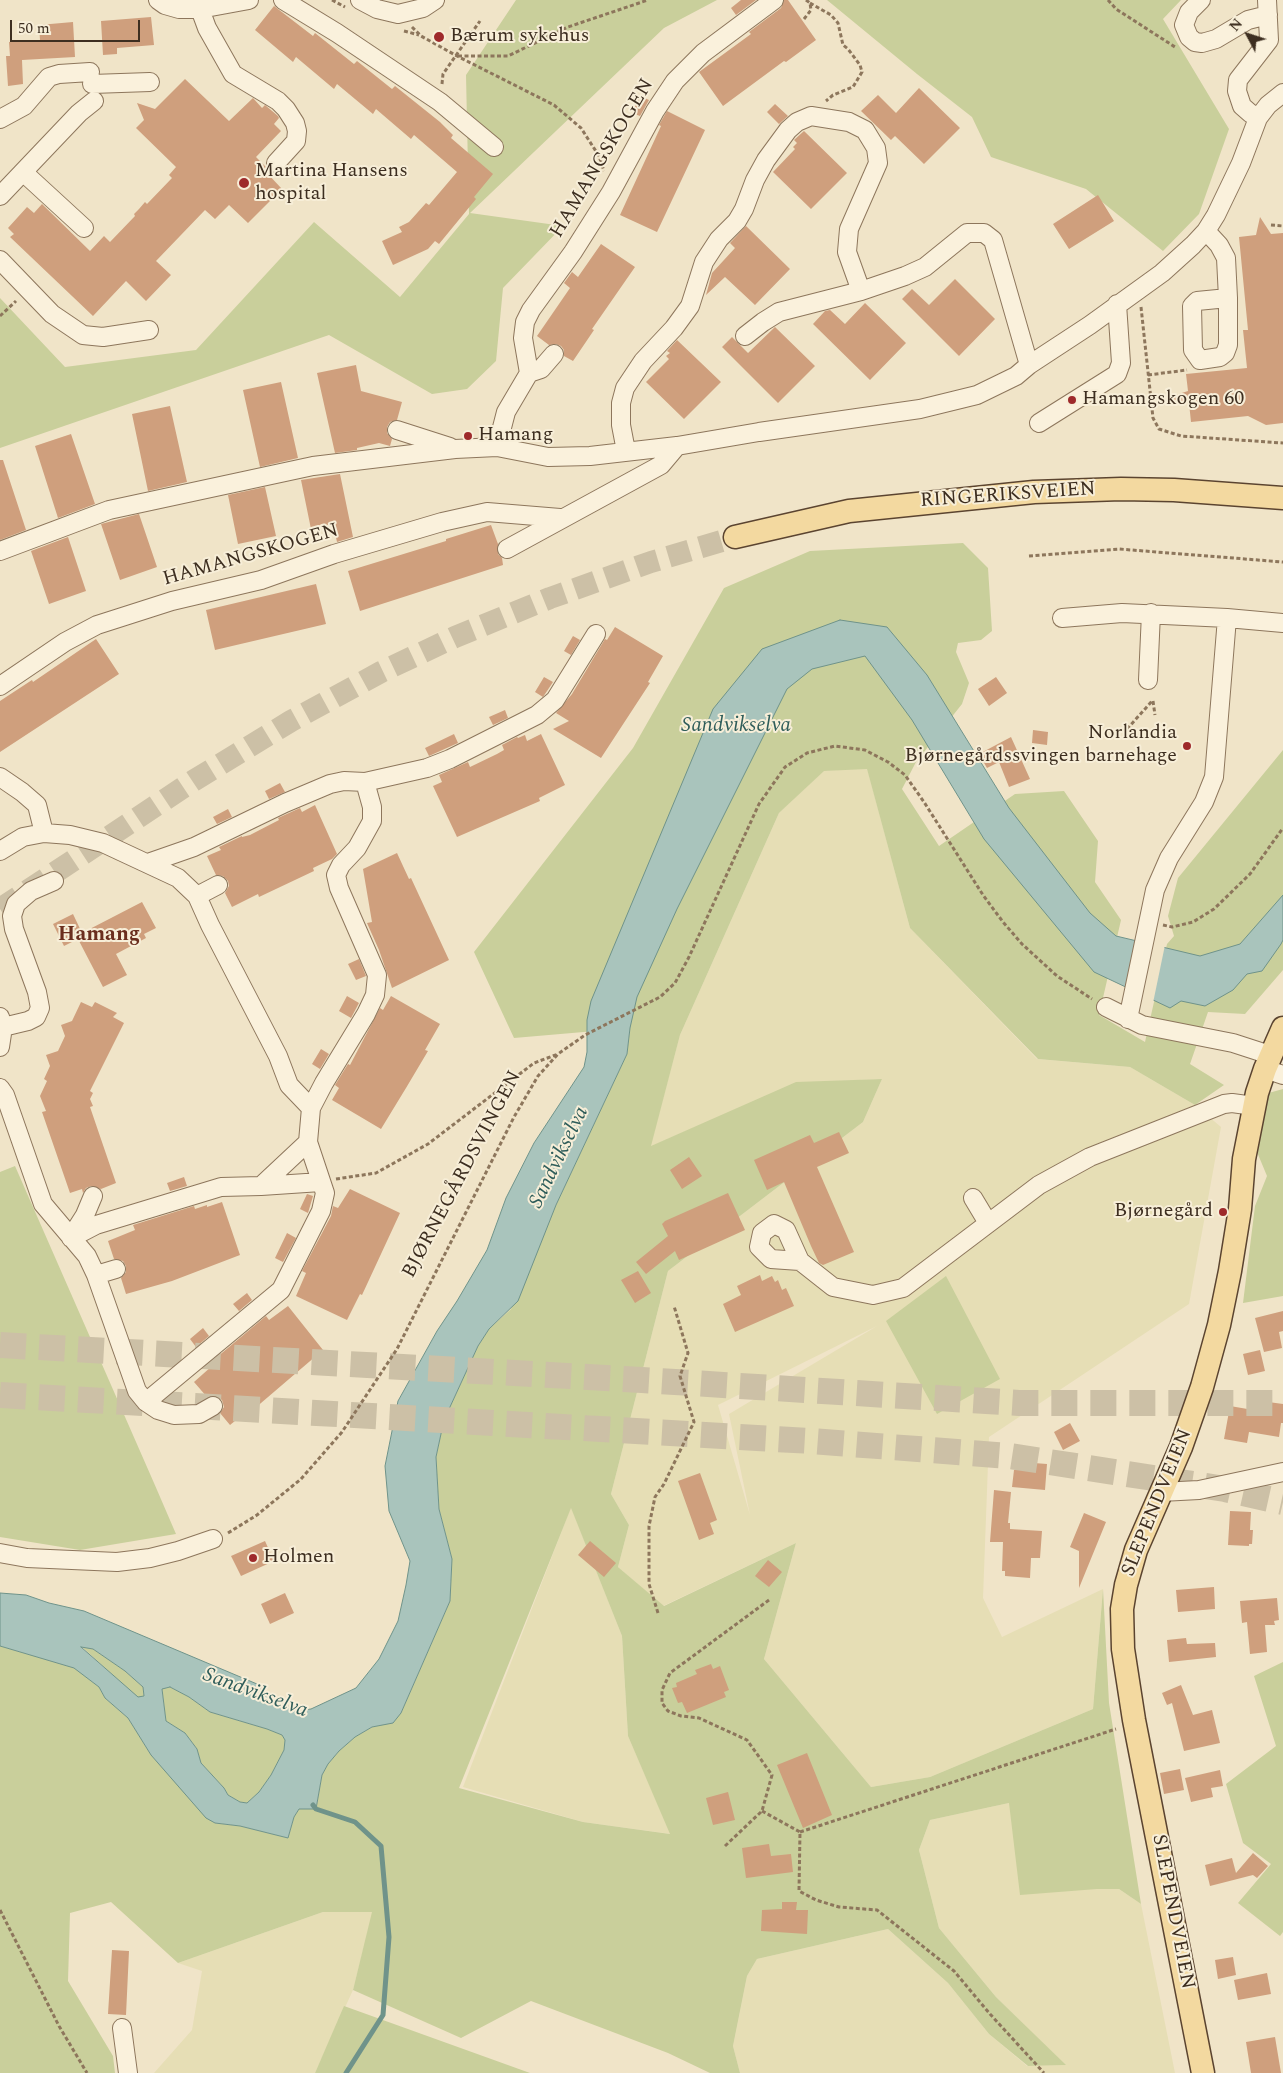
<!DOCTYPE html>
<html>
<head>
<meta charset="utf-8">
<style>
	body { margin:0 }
	#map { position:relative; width:1283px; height:2073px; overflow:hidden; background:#f0e4c8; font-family:Spectral,serif }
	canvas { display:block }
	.north { position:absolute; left:1223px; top:10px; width:50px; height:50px; -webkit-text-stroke:4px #f7eed8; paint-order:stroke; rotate:310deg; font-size:14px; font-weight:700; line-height:20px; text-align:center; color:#3d2e20 }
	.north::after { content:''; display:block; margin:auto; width:18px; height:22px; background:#3d2e20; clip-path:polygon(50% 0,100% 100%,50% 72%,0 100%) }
	.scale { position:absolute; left:10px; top:20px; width:130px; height:22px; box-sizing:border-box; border:2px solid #3d2e20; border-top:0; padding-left:6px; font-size:15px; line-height:18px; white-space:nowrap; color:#3d2e20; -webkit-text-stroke:4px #f7eed8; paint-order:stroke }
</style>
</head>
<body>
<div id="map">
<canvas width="1283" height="2073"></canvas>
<div class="north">N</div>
<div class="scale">50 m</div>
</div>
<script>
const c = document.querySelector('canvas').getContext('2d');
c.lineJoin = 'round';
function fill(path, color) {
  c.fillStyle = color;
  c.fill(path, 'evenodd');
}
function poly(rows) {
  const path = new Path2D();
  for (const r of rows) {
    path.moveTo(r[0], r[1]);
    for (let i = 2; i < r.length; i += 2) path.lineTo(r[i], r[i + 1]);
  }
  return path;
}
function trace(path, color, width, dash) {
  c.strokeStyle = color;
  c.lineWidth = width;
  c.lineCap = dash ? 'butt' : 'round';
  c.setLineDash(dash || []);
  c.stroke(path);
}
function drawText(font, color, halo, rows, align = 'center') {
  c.font = font + ' Spectral,serif';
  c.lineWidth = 4;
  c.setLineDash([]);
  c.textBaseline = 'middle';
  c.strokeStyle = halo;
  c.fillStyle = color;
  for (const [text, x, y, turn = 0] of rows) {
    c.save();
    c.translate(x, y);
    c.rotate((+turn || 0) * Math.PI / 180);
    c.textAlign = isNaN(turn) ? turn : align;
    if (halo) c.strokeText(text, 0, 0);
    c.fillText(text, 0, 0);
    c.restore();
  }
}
const farmland = poly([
	[867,768,910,928,1037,1059,1130,1067,1195,1105,1221,1127,1189,1304,989,1437,983,1598,1002,1637,1103,1589,1093,1709,930,1777,871,1787,764,1659,796,1543,663,1606,618,1567,629,1525,611,1494,668,1271,863,1122,882,1079,796,1083,650,1147,680,1035,779,813,823,771],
	[877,1326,729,1414,750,1515,718,1405],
	[571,1507,622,1636,628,1736,671,1834,583,1822,463,1787],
	[1009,1803,1097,1889,1119,1889,1141,1904,1175,2073,740,2073,733,2046,747,1976,757,1959,888,1929,948,1983,989,2034,1027,2066,1065,2065,996,1997,939,1928,919,1850,930,1820],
	[323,1912,373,1912,353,1990,315,2073,154,2073,192,2030,202,1971,178,1963]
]);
const green = poly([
	[516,0,717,0,664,28,470,213,563,226,503,288,496,361,467,389,432,394,329,335,0,448,0,298,65,367,196,350,314,222,400,297,469,214,466,75],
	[827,0,1181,0,1163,19,1229,129,1199,214,1163,251,1086,189,991,157,972,117,917,74],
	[963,543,988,568,992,631,981,640,958,643,956,652,969,683,962,704,916,762,902,789,939,846,1015,794,1064,791,1098,841,1095,882,1121,920,1099,1015,1145,1042,1167,944,1174,936,1168,916,1178,878,1283,750,1283,970,1245,1014,1208,1012,1190,1064,1224,1085,1195,1105,1130,1067,1038,1059,910,928,867,769,824,771,779,813,680,1035,651,1146,796,1082,882,1079,863,1122,668,1271,611,1494,629,1525,618,1567,664,1606,796,1543,764,1659,871,1787,930,1777,1093,1709,1103,1589,1109,1703,1141,1904,1119,1889,1097,1889,1020,1895,1009,1803,930,1820,919,1850,939,1928,996,1997,1066,2065,1028,2066,989,2034,948,1983,888,1929,757,1959,747,1976,733,2046,740,2073,710,2073,668,2053,531,2001,461,2038,353,1990,372,1912,323,1912,178,1963,111,1902,70,1913,68,1981,113,2056,115,2073,0,2073,0,1646,75,1668,99,1687,105,1698,128,1718,151,1755,215,1823,240,1826,288,1838,294,1817,299,1809,316,1809,322,1775,328,1764,339,1751,355,1737,372,1727,381,1725,401,1713,450,1601,452,1559,439,1509,436,1457,444,1420,478,1346,489,1329,511,1309,556,1205,627,1054,630,1028,514,1038,474,952,633,748,724,588,810,551],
	[571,1508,622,1636,628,1736,670,1834,583,1822,459,1788],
	[1283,1089,1283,1296,1243,1303,1255,1206,1267,1176,1257,1152,1265,1094],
	[15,1166,154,1483,176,1534,80,1550,0,1537,0,1172],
	[946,1276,1000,1379,937,1414,886,1321],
	[81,1646,93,1649,125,1671,143,1687,144,1696,138,1698],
	[1283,1662,1283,1932,1280,1936,1238,1903,1271,1864,1243,1843,1226,1784,1276,1746,1254,1676],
	[170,1687,189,1697,210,1712,267,1729,282,1735,285,1740,284,1750,271,1775,259,1792,247,1803,240,1802,228,1795,224,1788,201,1763,197,1749,185,1733,166,1721,162,1688],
	[344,2006,530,2073,315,2073]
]);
const water = poly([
	[840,620,887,627,927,675,1009,808,1090,913,1116,936,1200,956,1240,944,1283,895,1283,940,1281,944,1262,971,1247,974,1233,990,1205,1006,1181,1001,1170,1008,1094,972,984,839,912,720,865,656,812,669,787,689,677,909,637,997,630,1028,627,1054,556,1205,518,1301,489,1329,478,1346,444,1420,436,1457,439,1509,452,1559,450,1601,401,1713,393,1723,372,1727,355,1737,339,1751,328,1764,322,1775,316,1809,299,1809,294,1817,288,1838,240,1826,215,1823,206,1818,151,1755,128,1718,105,1698,99,1687,74,1668,0,1646,0,1593,26,1595,49,1603,84,1611,257,1684,267,1693,296,1711,311,1709,356,1688,379,1659,398,1621,406,1585,410,1561,389,1511,385,1466,398,1401,437,1331,457,1301,487,1250,506,1198,534,1143,584,1067,587,1052,587,1020,591,1001,713,709,762,649,840,620],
	[81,1647,93,1649,125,1671,143,1687,144,1696,138,1697,81,1647],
	[170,1687,189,1697,210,1712,267,1729,282,1735,285,1740,284,1750,271,1775,259,1792,247,1803,240,1802,228,1795,224,1788,201,1763,197,1749,185,1733,166,1721,162,1689,170,1687]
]);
const pier = poly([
	[1137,938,1165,945,1153,1003,1127,990]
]);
const stream = poly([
	[313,1805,316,1809,355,1822,381,1846,389,1937,383,2015,346,2073]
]);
const building = poly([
	[741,0,756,0,736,15,731,8],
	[784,0,788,0,816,40,786,62,784,61,723,106,699,72,751,34,749,32,781,8],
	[274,6,313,36,315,33,354,64,357,61,392,89,395,86,440,122,453,135,451,138,493,174,474,197,476,199,439,244,435,241,428,249,393,265,382,241,402,232,399,227,409,222,426,203,429,205,457,172,414,135,411,139,376,109,373,114,337,84,334,89,296,57,293,62,255,30],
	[151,17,154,45,117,48,117,54,103,55,101,21],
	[73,22,75,57,22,60,23,84,8,86,6,56,10,56,9,42,40,40,39,25],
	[185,79,229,121,253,98,262,108,265,105,278,116,279,118,274,124,281,131,256,157,267,168,269,171,267,173,282,189,248,223,229,205,215,219,205,210,156,261,171,275,146,301,126,281,93,316,10,237,14,234,8,228,27,207,34,213,42,204,90,251,104,236,110,242,135,216,134,214,139,209,145,202,147,204,172,178,169,175,176,167,136,128,144,120,137,103,155,109],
	[919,88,960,128,924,164,895,136,891,140,861,111,878,95,896,113],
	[640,96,649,100,640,116,632,113],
	[775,104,788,116,779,124,767,112],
	[667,111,705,130,657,232,620,215,661,126,659,125],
	[804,131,847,173,811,209,773,172,795,149,793,147,797,143,794,140],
	[1098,195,1114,221,1069,249,1053,224],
	[1260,217,1271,234,1283,233,1283,423,1266,425,1248,416,1191,422,1189,403,1166,398,1188,391,1186,374,1247,368,1243,330,1248,330,1239,237,1256,235],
	[746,226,790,269,755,305,725,277,706,295,712,273,735,248,730,243],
	[601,244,635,267,592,329,594,330,573,361,564,356,564,350,561,346,556,344,549,345,537,336,570,288,564,283,572,272,578,277],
	[955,279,995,319,959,356,902,299,912,289,929,305],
	[865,303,906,343,870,380,813,324,825,311,830,310,845,324],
	[775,327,815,366,778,403,722,347,732,337,748,353],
	[677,340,721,382,684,419,646,382,669,359,666,356,670,353,667,351],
	[356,365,361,391,402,402,397,420,390,422,387,427,387,433,392,439,390,446,379,443,357,448,357,450,335,453,317,373],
	[281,382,298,458,260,467,243,390],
	[170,406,187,482,148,491,132,414],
	[71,434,95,504,58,518,35,446],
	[0,460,3,460,26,530,0,540],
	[340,474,353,537,337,542,333,524,311,529,301,480],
	[265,487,276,536,238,544,228,495],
	[139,514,157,567,120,580,101,524],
	[491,525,498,544,498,554,502,558,503,565,360,611,348,571,446,541,446,539],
	[68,537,86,591,49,604,31,551],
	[316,584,326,624,215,650,206,610],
	[615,627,663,656,648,682,650,683,601,758,553,729,569,721,556,713,572,694,605,639,607,640],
	[573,636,580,640,571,655,564,651],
	[96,639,119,674,0,752,0,701,32,680,33,682],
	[544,677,553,682,543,697,535,692],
	[996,677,1007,693,989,706,978,689],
	[505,710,508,718,493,725,489,717],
	[1033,730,1048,732,1047,745,1032,743],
	[454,734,458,743,429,756,425,748],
	[541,734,565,785,539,798,540,801,457,837,433,786,442,782,439,775,468,762,470,767,497,754,504,750,502,745,517,737,518,738,525,735,527,741],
	[1011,737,1030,779,1009,787,999,762,987,768,979,754],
	[280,783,285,792,269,799,265,791],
	[315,805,337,854,332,859,313,868,314,871,259,897,258,894,232,907,225,893,229,886,228,881,223,876,216,875,207,856,221,850,219,847,242,836,242,837,250,835,279,820,278,818,300,808,302,812],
	[228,809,232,817,217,824,213,817],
	[397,853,409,879,411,878,449,960,392,988,379,950,367,923,372,922,363,869],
	[142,902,156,928,144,934,146,938,116,954,127,975,103,987,78,939,64,946,53,924,73,914,82,933],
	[359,959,366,976,356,980,348,964],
	[347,996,359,1003,351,1018,339,1011],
	[391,996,440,1024,425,1050,428,1051,406,1088,381,1129,332,1100,339,1088,335,1085,348,1064,350,1065,380,1008,383,1010],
	[81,1002,92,1007,95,1002,117,1013,113,1017,124,1023,90,1091,93,1093,90,1099,93,1106,90,1107,116,1183,101,1189,91,1186,86,1188,83,1193,82,1189,70,1193,42,1112,46,1111,40,1096,47,1081,44,1079,50,1066,46,1055,58,1051,65,1036,61,1025,72,1021],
	[321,1049,329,1054,320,1069,312,1064],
	[839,1132,849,1153,817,1167,854,1252,823,1265,819,1263,811,1246,784,1182,767,1190,754,1160,810,1135,814,1143],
	[689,1157,702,1176,682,1189,670,1170],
	[184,1177,187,1186,170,1191,167,1183],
	[350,1189,400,1213,362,1295,360,1294,347,1320,296,1296,306,1273,302,1271,331,1216,333,1206,338,1208],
	[728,1193,745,1230,679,1260,675,1251,646,1274,636,1262,668,1236,662,1224,665,1221],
	[307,1194,313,1196,308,1213,300,1209],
	[222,1202,240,1255,172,1281,126,1294,121,1278,126,1272,126,1266,123,1261,114,1259,108,1241,135,1230,133,1225,194,1206,195,1209,207,1205,207,1207],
	[287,1233,296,1238,283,1262,275,1258],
	[638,1271,651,1293,635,1303,621,1280],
	[760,1275,762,1281,772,1276,775,1282,778,1280,782,1290,786,1288,794,1306,735,1332,723,1304,741,1295,737,1286],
	[247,1293,252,1300,239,1311,233,1304],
	[288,1306,323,1350,254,1409,252,1407,230,1425,220,1413,224,1407,222,1400,214,1395,207,1397,194,1382,212,1366,210,1363,266,1316,269,1320],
	[1283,1311,1283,1331,1279,1332,1282,1348,1264,1352,1255,1318],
	[203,1328,209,1336,196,1347,190,1339],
	[1260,1350,1265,1371,1248,1375,1243,1354],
	[1261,1401,1283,1404,1283,1423,1281,1423,1279,1437,1249,1432,1247,1443,1224,1439,1230,1406,1259,1411],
	[1070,1423,1080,1441,1063,1450,1054,1432],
	[1021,1462,1047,1464,1045,1490,1012,1487,1014,1470,1021,1468],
	[700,1473,717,1520,710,1523,714,1534,699,1540,678,1481],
	[994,1490,1011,1492,1008,1523,1010,1523,1010,1529,1042,1531,1040,1558,1031,1558,1030,1578,1005,1576,1005,1571,1002,1571,1003,1542,990,1542],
	[1230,1511,1251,1512,1250,1530,1253,1530,1252,1544,1249,1544,1249,1546,1228,1545],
	[1084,1513,1106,1522,1079,1588,1079,1551,1070,1547],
	[265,1541,274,1561,241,1576,231,1556],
	[590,1541,616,1563,604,1577,578,1555],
	[768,1560,782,1572,769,1587,755,1576],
	[1214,1587,1215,1609,1178,1612,1176,1590],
	[285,1593,294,1613,270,1624,261,1604],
	[1277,1598,1279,1620,1274,1621,1275,1625,1265,1625,1267,1652,1250,1654,1247,1622,1242,1623,1240,1601],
	[1186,1638,1187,1644,1215,1643,1216,1657,1169,1662,1167,1640],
	[711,1664,713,1669,720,1666,729,1690,724,1692,726,1697,687,1713,682,1702,678,1703,672,1688,677,1687,676,1683,697,1674,695,1670],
	[1181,1685,1193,1715,1212,1710,1220,1743,1184,1751,1172,1703,1167,1705,1162,1693],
	[807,1753,832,1815,803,1828,777,1765],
	[1180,1769,1184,1790,1164,1794,1160,1773],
	[1220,1770,1223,1786,1211,1788,1213,1797,1191,1802,1185,1778],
	[728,1792,735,1820,713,1825,706,1798],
	[769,1844,771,1856,791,1854,793,1872,746,1878,742,1848],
	[1253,1853,1268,1866,1257,1878,1253,1875,1210,1886,1205,1865,1232,1858,1236,1873],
	[782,1902,797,1902,796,1910,808,1910,807,1934,761,1931,762,1910,782,1909],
	[112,1950,129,1951,126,2015,108,2014],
	[1233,1957,1236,1975,1218,1979,1215,1960],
	[1267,1973,1271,1994,1238,2000,1234,1980],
	[1275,2037,1281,2073,1251,2073,1246,2042]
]);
const majorTunnel = poly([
	[0,909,193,781,291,721,381,672,455,637,550,598,651,562,735,537]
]);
const highwayTunnel = poly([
	[0,1345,642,1380,1019,1403,1283,1403],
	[0,1395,811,1441,1010,1456,1225,1489,1283,1502]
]);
const path = poly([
	[332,0,345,7],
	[1108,0,1116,9,1175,47],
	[810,3,831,15,838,23,843,45,848,49,860,65,862,72,853,87,833,95,826,101],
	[804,19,811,10,810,3,806,0],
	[412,27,421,36,457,56,554,105,581,128,599,156,604,171],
	[404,31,419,35],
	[458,56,508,56,568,27,648,0],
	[442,84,443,74,480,21],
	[1271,225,1283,226],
	[1141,307,1153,418,1159,429,1181,436,1283,443],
	[0,316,16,301],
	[1148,375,1187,370],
	[1029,556,1119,549,1283,562],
	[1153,701,1155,715],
	[1127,729,1153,700],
	[1163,925,1172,927,1193,922,1214,909,1250,874,1283,828],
	[336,1179,376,1173,428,1144,534,1063,558,1054],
	[228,1533,257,1515,301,1479,342,1432,397,1349,514,1117,538,1076,558,1054,585,1035,660,997,675,983,689,957,759,804,785,767,807,753,835,746,865,750,888,762,905,775,924,802,983,895,1003,922,1022,944,1057,976,1092,999],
	[658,1613,649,1584,649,1526,655,1497,664,1484,694,1422,680,1376,688,1353,674,1306],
	[762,1811,800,1832,799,1891,816,1900,839,1907,877,1910,954,1971,990,2014,1044,2073],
	[800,1832,1116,1729],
	[725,1846,762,1811,772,1775,747,1740,699,1718,681,1716,668,1711,662,1703,662,1690,670,1673,769,1600],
	[0,1910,59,2026,87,2073]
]);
const minor = poly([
	[158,0,165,5,179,9,200,9,249,0],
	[283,0,337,33,440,102,494,147],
	[360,0,377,9,398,14,423,8,435,0],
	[1201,0,1189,12,1184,25,1189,37,1195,42,1202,43,1216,39,1248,20,1268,15],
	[200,9,207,28,233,74,278,101,286,109,295,123,297,131,296,141,276,163],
	[92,84,150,82],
	[1258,118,1250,113,1242,106,1237,91,1238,80,1269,40,1267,0],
	[0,119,24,106,49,77,59,74,90,72],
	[23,172,84,228],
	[0,196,79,113,94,101],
	[1206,231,1219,245,1226,258,1228,298,1228,345,1225,353,1220,357,1200,360,1193,350,1192,306,1197,301,1228,298],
	[0,260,52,314,83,335,103,337,149,330],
	[745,336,763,322,779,312,861,291,905,276,925,267,967,233,984,233,993,240,1029,365],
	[529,373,523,338,525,322,531,310,573,252,611,192,655,111,675,81,703,53,774,0],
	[1039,423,1117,374,1121,363,1117,304],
	[397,430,450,447],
	[497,447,506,412,529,373,541,369,554,354],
	[626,451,621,425,621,403,625,388,643,361,674,328,690,306,704,262,719,239,737,221,744,209,755,180,766,160,788,130,797,122,811,116,849,122,865,130,876,148,878,163,849,229,847,252,861,291],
	[507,549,661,465,677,446],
	[0,551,109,510,313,466,455,449,497,447,548,457,590,456,677,446,759,432,920,409,977,395,1016,376,1029,365,1090,325,1162,273,1193,245,1206,231,1216,215,1241,163,1258,118,1268,105,1283,93],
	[1062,618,1122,613,1227,618,1283,623],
	[1148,680,1151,613],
	[0,686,65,642,97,625,172,601,261,580,334,554,442,522,487,512,560,518],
	[0,777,22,792,37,805,44,833],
	[0,851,23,837,44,833,70,835,103,843,178,878,197,896,210,925,278,1056,289,1085,311,1108,308,1142,325,1193,321,1211,281,1290,146,1402],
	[148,863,194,847,285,803,330,784,344,781,365,782,427,768,450,759,537,715,555,700,596,634],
	[197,896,218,885],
	[1106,1007,1142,1025,1233,1043,1270,1055],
	[0,1017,3,1027,0,1047],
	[1128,1019,1155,890,1169,858,1204,802,1214,777,1227,618],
	[3,1027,28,1021,36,1017,40,1008,37,992,14,929,12,916,16,904,31,891,54,881],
	[1265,1069,1283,1075],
	[0,1088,5,1095,43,1204,87,1256,96,1275,137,1391,146,1402,158,1410,174,1415,199,1414,213,1406],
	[311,1108,324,1083,366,1014,375,995,377,975,339,888,336,875,341,865,357,848,372,821,372,807,365,782],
	[261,1186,308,1142],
	[973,1198,988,1223],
	[71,1237,85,1215,93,1196],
	[71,1238,96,1225,221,1187,261,1186,321,1182],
	[800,1261,771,1259,759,1247,762,1233,774,1224,786,1230,800,1261,833,1287,873,1295,903,1288,1039,1185,1090,1157,1224,1104,1232,1103,1254,1106],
	[96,1275,116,1269],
	[1161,1492,1199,1490,1283,1472],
	[0,1553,27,1558,117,1562,150,1558,178,1551,213,1539],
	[122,2028,128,2073]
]);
const major = poly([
	[735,537,849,511,1034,492,1121,489,1174,490,1283,498],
	[1203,2073,1134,1720,1123,1649,1122,1609,1126,1585,1136,1550,1181,1447,1202,1387,1219,1325,1230,1271,1240,1209,1244,1159,1257,1093,1265,1069,1283,1028]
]);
const markers = [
	[439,37,6,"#9e2a2b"],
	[244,183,6,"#9e2a2b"],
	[1072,400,5,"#9e2a2b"],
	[468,436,5,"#9e2a2b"],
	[1187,746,5,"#9e2a2b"],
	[1223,1212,5,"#9e2a2b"],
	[253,1558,5,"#9e2a2b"]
];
const poiNames = [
	["Bærum sykehus",450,37],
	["Martina Hansens",255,172],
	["hospital",255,195],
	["Hamangskogen 60",1082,400],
	["Hamang",478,436],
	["Norlandia",1177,734,"right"],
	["Bjørnegårdssvingen barnehage",1177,757,"right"],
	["Bjørnegård",1213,1212,"right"],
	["Holmen",263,1558]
];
const streetNames = [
	["HAMANGSKOGEN",603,159,-59],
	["RINGERIKSVEIEN",1008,496,-4],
	["HAMANGSKOGEN",251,556,-16],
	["BJØRNEGÅRDSVINGEN",463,1175,-62],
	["SLEPENDVEIEN",1158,1503,-68],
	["SLEPENDVEIEN",1172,1912,79]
];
const waterNames = [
	["Sandvikselva",736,727],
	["Sandvikselva",560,1158,-64],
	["Sandvikselva",255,1694,20]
];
const neighbourhoodNames = [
	["Hamang",99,936]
];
fill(farmland, '#e6deb5');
fill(green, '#c9cf9b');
fill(water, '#a9c4bc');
trace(water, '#6f938a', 1);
fill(pier, '#f0e4c8');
trace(stream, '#6f938a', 5);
fill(building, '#cf9f7d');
trace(majorTunnel, '#ccc0a6', 22, [22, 11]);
trace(highwayTunnel, '#ccc0a6', 26, [26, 13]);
trace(minor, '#8d765c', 20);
trace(major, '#5b4430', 25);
trace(path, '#8d765c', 3, [4, 2.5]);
trace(minor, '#faf1dc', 18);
trace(major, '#f3d9a0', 22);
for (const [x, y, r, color] of markers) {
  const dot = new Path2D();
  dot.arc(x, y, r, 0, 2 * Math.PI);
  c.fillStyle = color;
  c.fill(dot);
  trace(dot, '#f7eed8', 2);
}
drawText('20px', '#3d2e20', '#f7eed8', poiNames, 'left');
drawText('20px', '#3d2e20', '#f7eed8', streetNames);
drawText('italic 21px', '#2f5d5a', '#f7eed8', waterNames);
drawText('bold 21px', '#6b2e1e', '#f7eed8', neighbourhoodNames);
</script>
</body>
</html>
